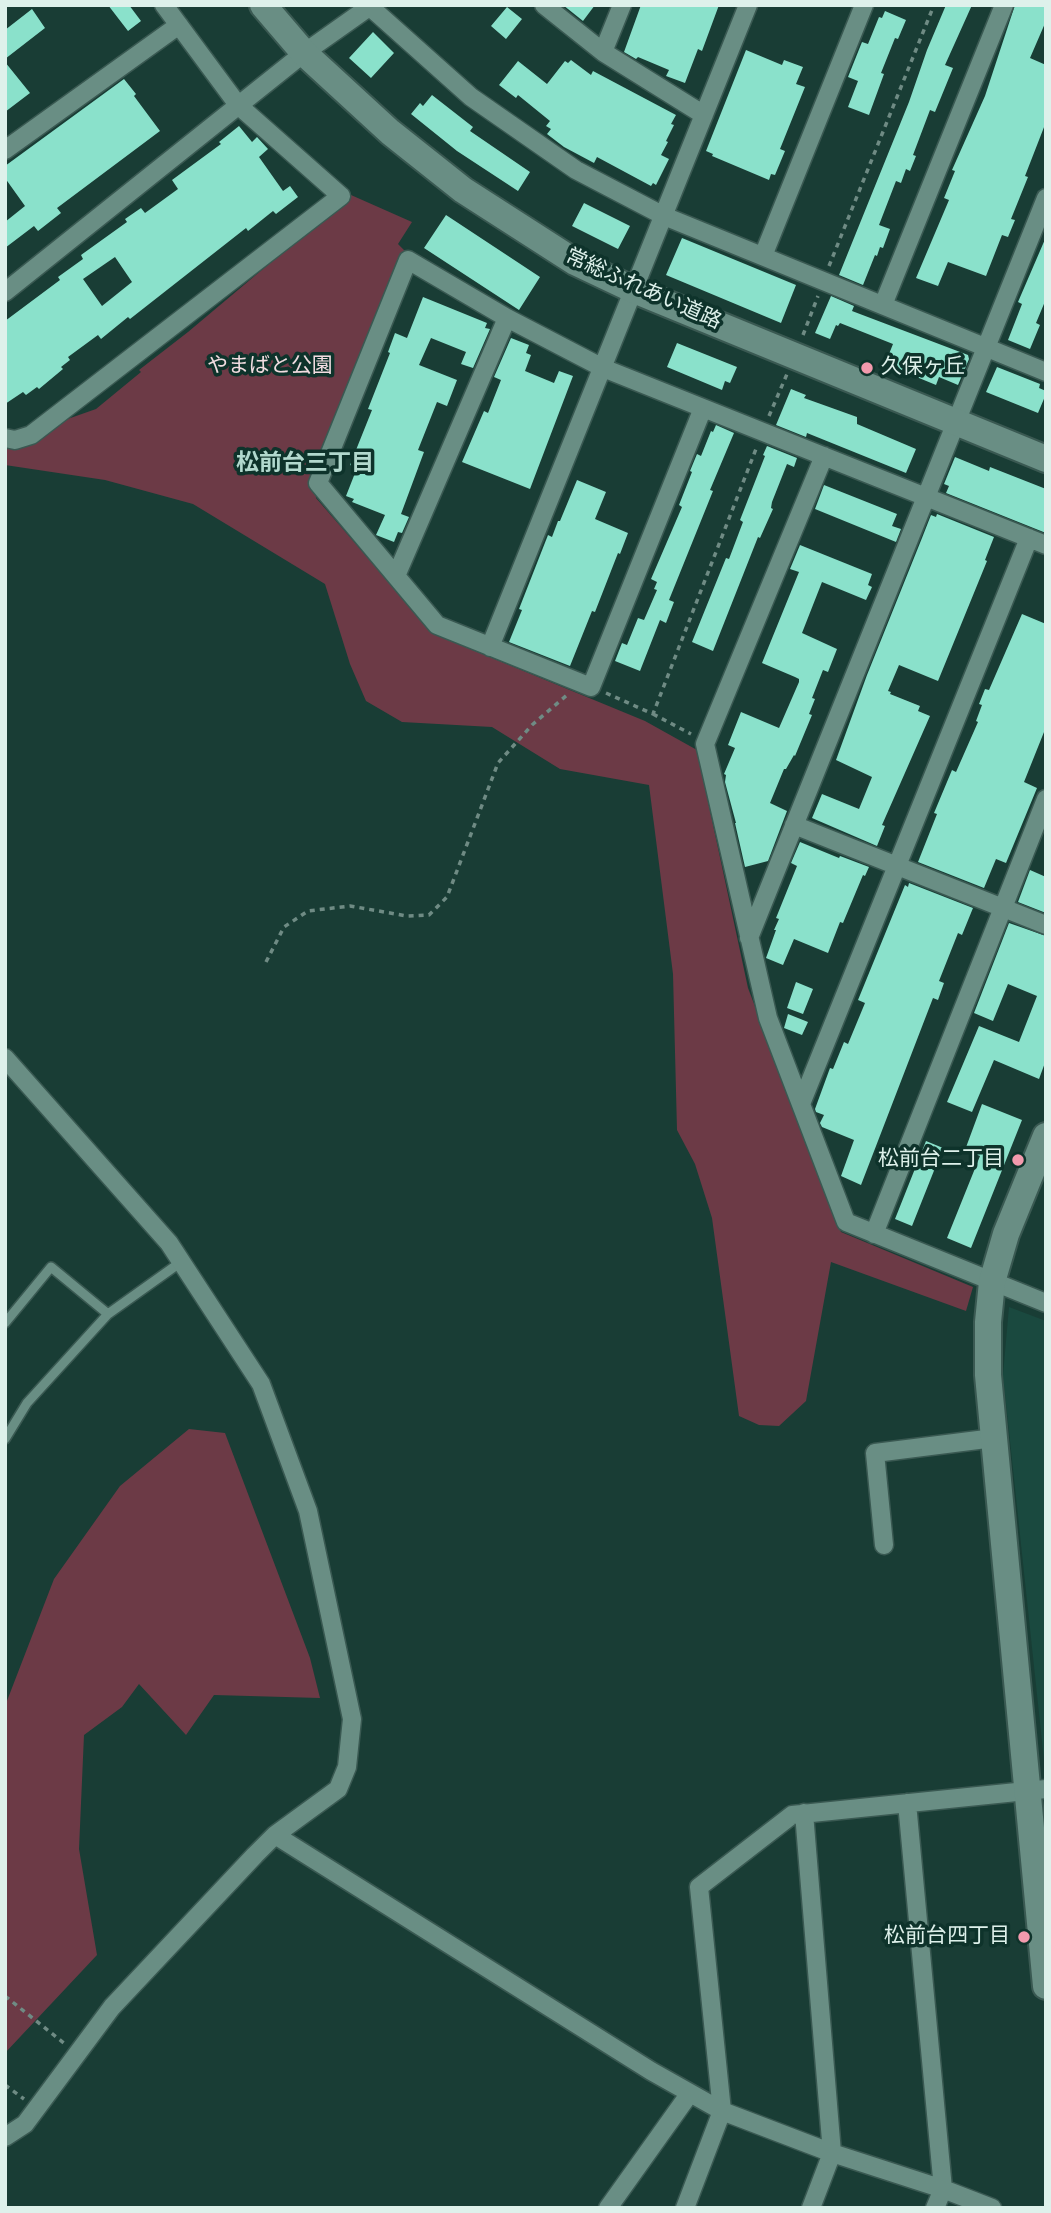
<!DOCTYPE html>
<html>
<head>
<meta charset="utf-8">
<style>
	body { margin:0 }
	#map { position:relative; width:1051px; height:2213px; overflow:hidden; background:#193d35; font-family:"Titillium Web",sans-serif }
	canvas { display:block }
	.frame { position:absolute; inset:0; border:7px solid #def1eb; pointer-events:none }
</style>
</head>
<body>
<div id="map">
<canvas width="1051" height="2213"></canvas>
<div class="frame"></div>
</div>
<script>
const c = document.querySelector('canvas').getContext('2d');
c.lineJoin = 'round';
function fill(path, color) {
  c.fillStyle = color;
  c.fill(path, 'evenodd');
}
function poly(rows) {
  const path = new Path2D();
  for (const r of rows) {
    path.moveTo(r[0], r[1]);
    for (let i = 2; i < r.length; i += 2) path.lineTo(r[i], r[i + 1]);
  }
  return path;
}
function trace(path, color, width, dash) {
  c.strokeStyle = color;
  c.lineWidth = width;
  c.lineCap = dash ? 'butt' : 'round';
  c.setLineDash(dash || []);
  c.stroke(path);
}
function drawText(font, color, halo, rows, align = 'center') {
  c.font = font + ' "Titillium Web","Noto Sans JP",sans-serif';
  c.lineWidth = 7;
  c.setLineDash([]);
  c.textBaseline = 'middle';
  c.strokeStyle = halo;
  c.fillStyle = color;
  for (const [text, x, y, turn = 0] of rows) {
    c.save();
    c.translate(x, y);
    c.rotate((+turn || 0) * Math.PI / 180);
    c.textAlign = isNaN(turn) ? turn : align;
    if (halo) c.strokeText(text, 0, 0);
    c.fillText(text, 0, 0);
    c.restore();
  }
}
const built = poly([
	[1009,1307,1046,1321,1046,1779,1003,1375]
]);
const green = poly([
	[351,195,412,222,398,244,405,251,315,463,316,498,434,634,645,721,697,750,748,988,841,1232,973,1287,966,1311,831,1262,806,1401,779,1426,759,1425,739,1416,712,1218,695,1164,677,1130,673,974,649,785,560,769,492,727,402,722,366,701,350,664,325,584,193,504,105,480,5,465,5,441,96,409,141,372,139,370,188,332],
	[189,1429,225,1433,310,1658,320,1698,214,1695,186,1735,139,1684,122,1707,84,1735,79,1849,97,1955,5,2053,5,1706,54,1579,120,1486]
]);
const building = poly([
	[108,5,129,5,141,21,128,31],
	[563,5,595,5,583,21],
	[641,5,719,5,702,51,698,49,685,83,666,76,669,70,638,57,636,59,624,52],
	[946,5,972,5,945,65,953,68,935,112,930,110,913,155,916,156,910,171,906,169,901,183,896,181,879,225,890,229,883,248,880,247,877,256,875,255,863,285,839,275,909,102,927,50],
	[1015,5,1046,5,1046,21,1030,58,1046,65,1046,122,1025,176,1028,177,1011,219,1015,220,1008,237,1002,235,986,276,948,262,938,286,916,278,949,200,944,198,955,171,952,170,985,96],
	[507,7,522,19,506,39,491,26],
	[32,9,45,28,5,59,5,30],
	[885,11,906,20,898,39,895,38,881,73,884,74,869,115,848,107,858,81,848,77,862,42,868,44,879,17,882,18],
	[373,32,394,53,371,78,349,58],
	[746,50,782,65,784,60,803,67,796,84,805,87,780,149,785,151,775,175,771,174,769,180,712,156,713,154,706,151],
	[571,60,591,75,593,71,676,115,671,124,674,125,666,141,668,142,661,155,669,159,656,185,653,183,651,186,597,157,594,163,564,147,547,134,551,129,546,126,550,121,518,95,516,98,499,85,518,61,547,84,565,61,568,63],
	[5,62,30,93,5,112],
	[124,79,136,94,134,96,160,131,57,208,61,213,38,231,34,226,5,248,5,222,25,206,5,178,5,166],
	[432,95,473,127,470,131,530,172,518,191,457,151,411,114,420,103,423,106],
	[239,126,252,142,257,137,268,149,259,157,283,191,290,186,298,197,276,214,273,211,248,231,246,228,130,319,128,317,101,339,98,335,68,357,70,360,61,367,63,369,39,389,37,387,26,395,23,392,5,404,5,321,60,280,58,277,83,259,81,255,127,222,125,219,141,208,145,213,178,189,172,180,221,144,219,142],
	[115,257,132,282,102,306,83,279],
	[584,203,630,226,618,249,572,226],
	[446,215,540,277,519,310,424,248],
	[1046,237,1046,299,1036,323,1040,325,1030,349,1008,340,1022,304,1018,302],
	[682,238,796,285,781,323,666,275],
	[831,296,854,306,852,311,968,355,969,359,958,385,939,377,936,385,885,364,893,344,840,323,838,326,836,325,830,339,815,333],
	[423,297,487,323,485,328,490,329,473,368,461,364,466,352,431,338,419,365,457,380,447,406,437,402,418,450,424,452,401,514,409,517,402,533,398,532,394,542,376,535,385,515,352,502,354,499,346,496,357,468,350,465,372,410,368,409,390,353,388,352,395,333,407,338],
	[511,338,529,345,526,353,531,355,525,371,554,383,559,371,573,376,530,489,462,462,484,411,488,413,501,380,494,377],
	[677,343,737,367,730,383,725,381,722,390,667,367],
	[997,367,1040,384,1039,388,1046,391,1046,394,1038,413,986,392],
	[791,389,806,395,804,398,857,417,857,424,916,449,906,473,807,433,806,437,776,425],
	[716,425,734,433,710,490,713,491,669,600,674,602,666,623,660,620,640,671,615,661,622,643,627,645,638,618,644,620,657,590,654,589,657,582,651,579,682,507,679,505,692,472,690,471,697,454,701,456,711,431,713,432],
	[767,446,797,458,794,467,787,464,772,502,771,508,773,509,760,538,758,537,713,651,692,642,726,558,729,559,743,522,740,520,765,456,763,455],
	[955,457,989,471,990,467,1046,489,1046,533,946,493,949,486,944,484],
	[577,480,606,492,595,519,628,533,620,554,618,553,595,612,592,611,570,666,509,642,522,610,519,609,548,535,552,537,558,521,560,521],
	[824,485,897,514,892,526,901,529,896,542,815,509],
	[937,514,994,537,985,560,987,561,938,681,899,665,888,691,891,692,890,694,920,706,918,711,930,716,882,825,885,826,877,846,812,818,822,794,859,809,872,777,836,760,867,675,922,538,931,515,936,517],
	[800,545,872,574,868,585,872,587,866,600,822,582,802,633,837,649,828,672,823,670,812,698,815,699,809,714,812,715,795,756,794,755,786,769,784,769,770,803,787,811,768,861,745,867,735,823,736,823,725,782,726,775,724,774,735,748,728,745,741,712,779,728,799,682,799,679,795,677,762,663,799,572,790,569],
	[1022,614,1046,624,1046,727,1024,782,1037,788,1006,863,996,859,984,888,918,862,937,814,934,813,952,770,956,772,978,722,976,721,982,705,979,704,985,689,989,690],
	[800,842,839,858,840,856,869,867,865,876,863,875,843,923,840,922,828,953,794,939,783,965,766,958,776,930,774,930,779,919,776,918,797,866,791,863],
	[1030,870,1046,877,1046,913,1018,902],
	[909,883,973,908,962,935,958,933,939,981,944,983,938,1000,933,998,861,1185,841,1176,854,1140,822,1127,820,1123,824,1115,816,1112,815,1109,830,1068,833,1069,844,1042,848,1044,865,1003,858,1000,905,885,908,887],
	[1009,923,1046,936,1046,1060,1039,1079,994,1060,972,1112,947,1102,979,1026,1019,1042,1037,996,1008,984,993,1021,974,1013],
	[796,982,813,989,803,1014,787,1008],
	[788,1014,808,1022,802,1035,784,1028],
	[982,1104,1022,1120,971,1248,947,1238,980,1156,965,1150],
	[926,1141,943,1148,912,1226,895,1219]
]);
const path = poly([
	[829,266,934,5],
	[803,335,818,296],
	[769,416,787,374],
	[606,693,653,714,756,449],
	[653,714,691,734],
	[266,962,284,927,308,911,350,906,407,916,429,915,447,897,498,763,532,725,567,695],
	[5,1996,65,2044],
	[5,2085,24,2099]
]);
const lane = poly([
	[5,1323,51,1267,108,1314],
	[5,1439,27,1403,108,1314,181,1262]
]);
const street = poly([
	[368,5,471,97,576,170,664,216,1046,372],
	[544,5,603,52,704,115],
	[603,52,622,5],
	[5,150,179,25],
	[763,256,864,5],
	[5,292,304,53,372,5],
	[883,305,1004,5],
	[703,408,591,687,437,625,318,483,408,260,507,318,603,368,703,408,926,497,1046,545],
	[5,438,15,440,31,435,341,196,238,105,164,5],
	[824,456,705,744,768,1018,846,1222,1046,1303],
	[396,576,507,318],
	[490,647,748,5],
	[794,825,1046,925],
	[749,938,1046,198],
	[5,1058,169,1243,261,1384,308,1511,352,1719,347,1767,338,1789,275,1835,255,1855,112,2007,25,2124,5,2137],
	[801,1104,1029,538],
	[874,1234,1046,799],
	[884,1545,875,1453,994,1438],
	[907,1803,943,2189,935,2208],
	[804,1813,832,2153,811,2208],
	[275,1835,651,2071,722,2111,832,2153,943,2189,992,2208],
	[608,2208,690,2093],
	[685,2208,722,2111,699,1887,792,1815,1046,1789]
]);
const secondary = poly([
	[263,5,304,53,390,132,463,190,575,262,634,290,1046,459],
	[1046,1136,1006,1234,992,1282,988,1322,988,1375,1046,1986]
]);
const markers = [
	[867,368,7,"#f29aad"],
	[1018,1160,7,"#f29aad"],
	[1024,1937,7,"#f29aad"]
];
const streetNames = [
	["常総ふれあい道路",643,290,24]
];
const parkNames = [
	["やまばと公園",270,367]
];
const poiNames = [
	["久保ヶ丘",881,368,"left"],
	["松前台二丁目",1004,1160],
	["松前台四丁目",1010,1937]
];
const neighbourhoodNames = [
	["松前台三丁目",305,464]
];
fill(built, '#1a493f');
fill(green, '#6c3a46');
fill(building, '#8ae1cb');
trace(lane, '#3a5952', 12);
trace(street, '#3a5952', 21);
trace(secondary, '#3a5952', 30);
trace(path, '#6f8b84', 3.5, [5, 5]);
trace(lane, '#698e84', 9);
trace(street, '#698e84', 18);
trace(secondary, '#698e84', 26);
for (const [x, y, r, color] of markers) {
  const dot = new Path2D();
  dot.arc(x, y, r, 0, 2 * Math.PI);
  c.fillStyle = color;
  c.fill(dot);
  trace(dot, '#0e332b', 2.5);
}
drawText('21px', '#def1eb', '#0e332b', streetNames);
drawText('21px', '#f1dce0', '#0e332b', parkNames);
drawText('21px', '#def1eb', '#0e332b', poiNames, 'right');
drawText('bold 23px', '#b2d9ce', '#0e332b', neighbourhoodNames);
</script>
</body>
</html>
